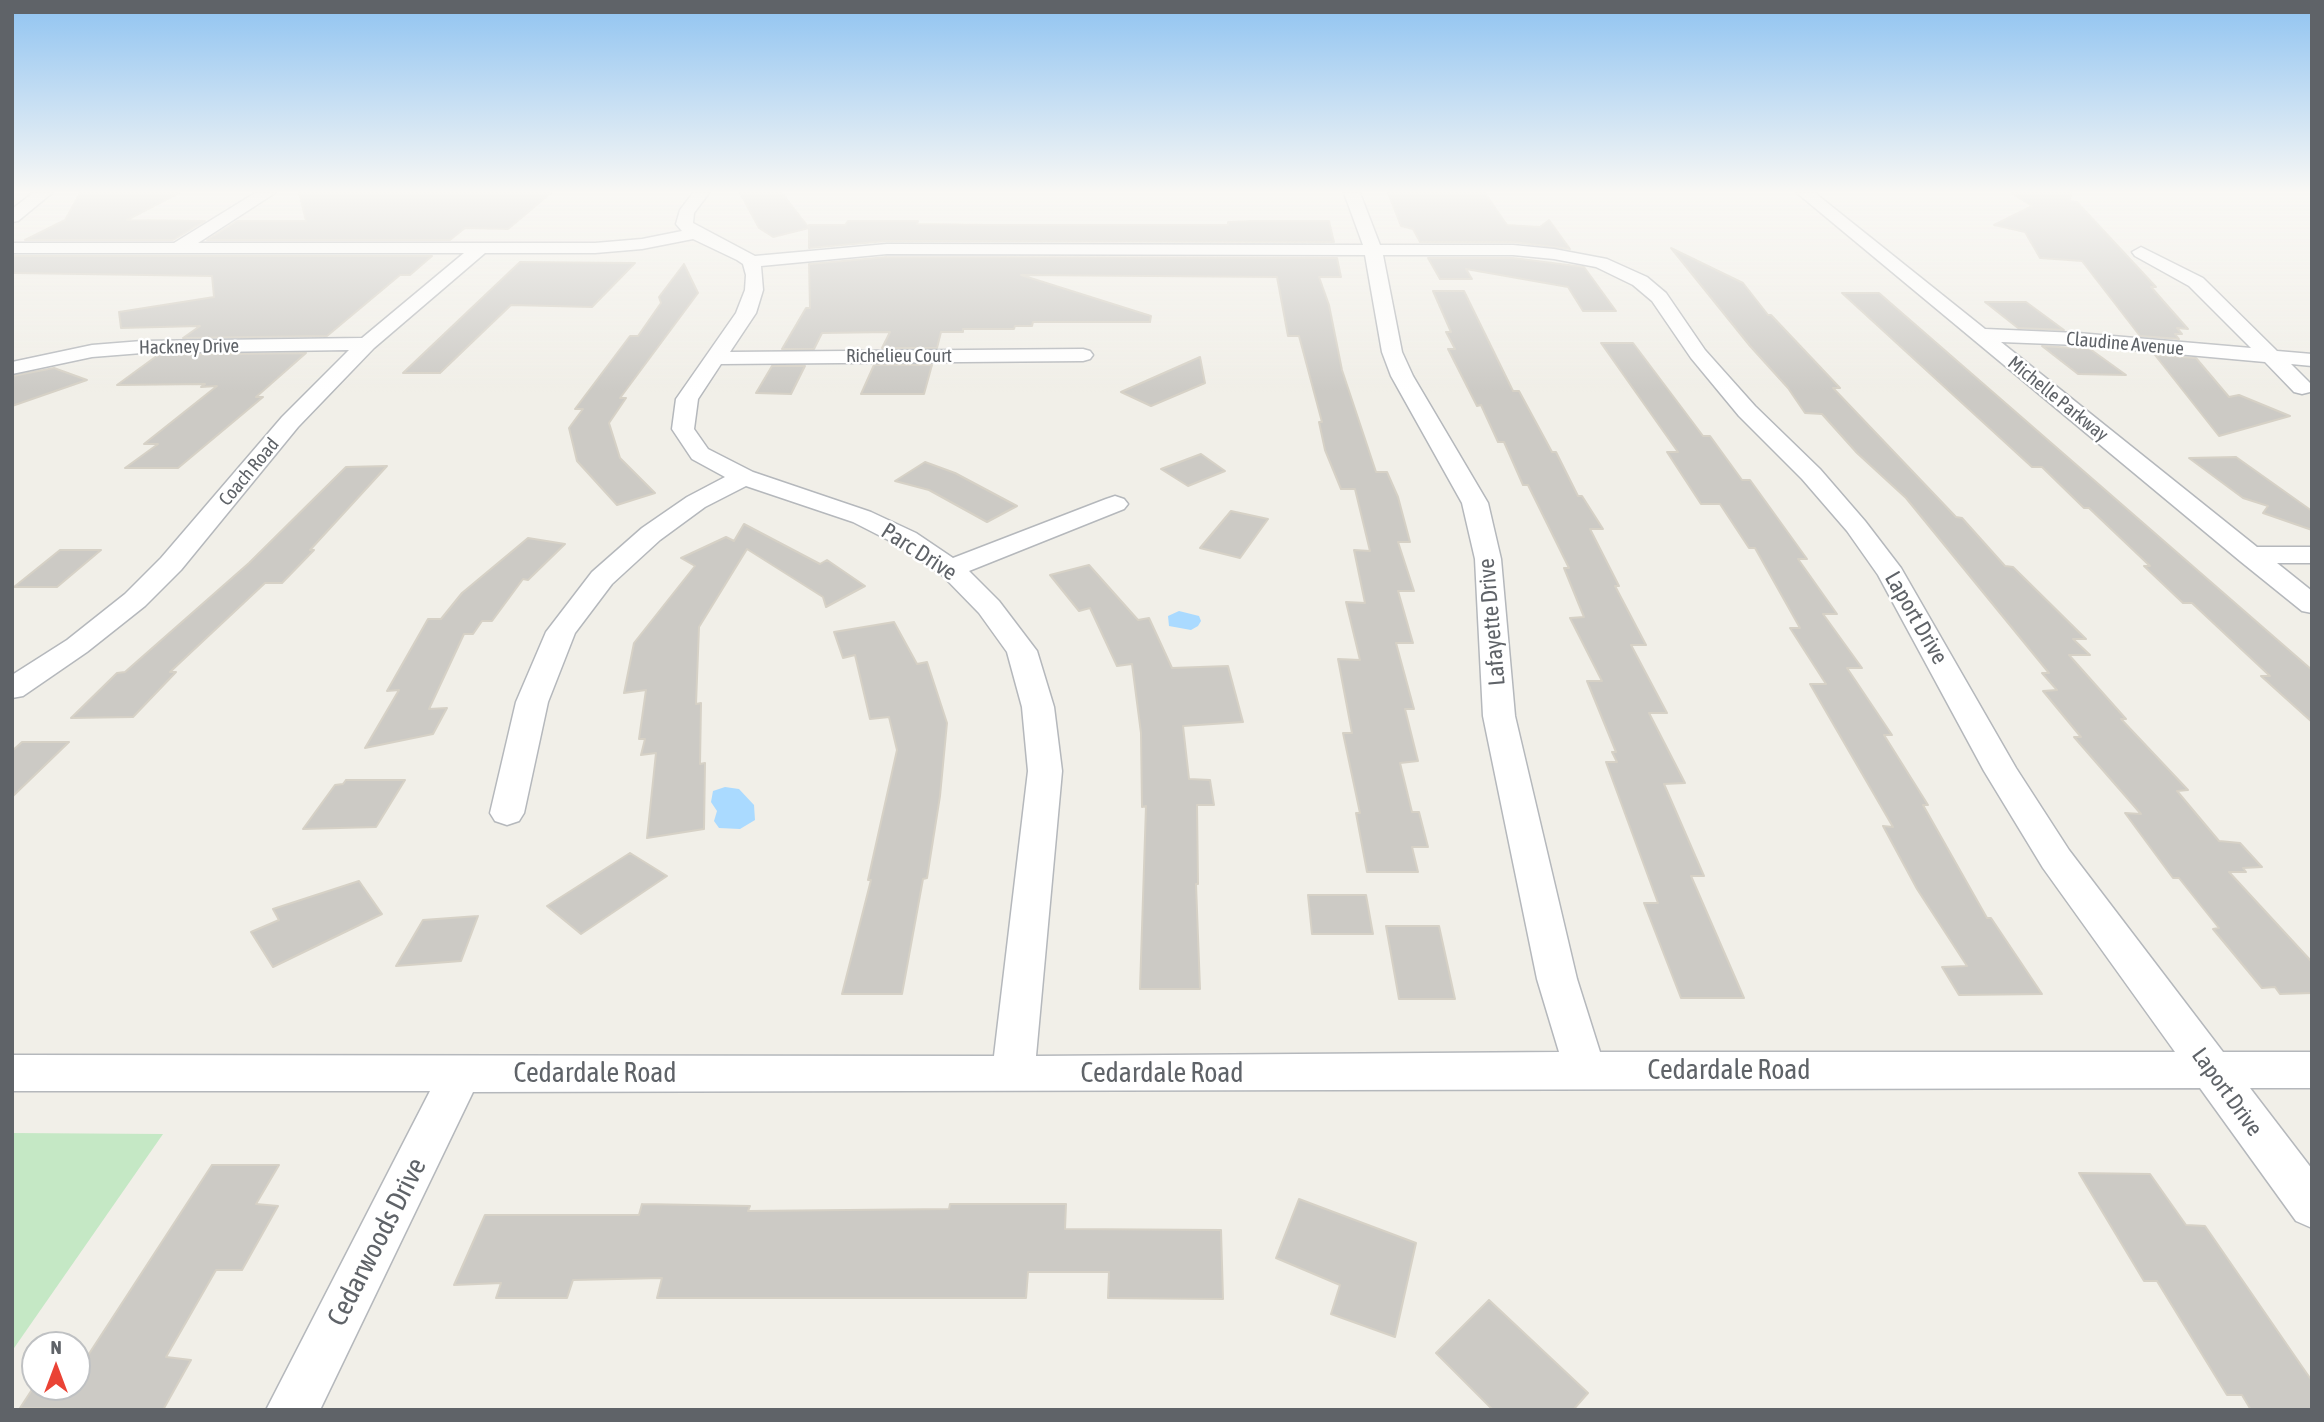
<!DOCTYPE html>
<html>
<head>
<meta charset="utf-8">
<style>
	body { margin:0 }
	#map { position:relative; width:2324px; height:1422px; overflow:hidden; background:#f1efe8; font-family:"Asap Condensed",sans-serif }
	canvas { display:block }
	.frame { position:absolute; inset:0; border:14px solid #5f6368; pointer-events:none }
	.north { position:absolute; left:21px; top:1331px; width:70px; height:70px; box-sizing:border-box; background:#fff; border:2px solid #bfc1c3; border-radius:50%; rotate:0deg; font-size:19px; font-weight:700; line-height:28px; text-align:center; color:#5f6368 }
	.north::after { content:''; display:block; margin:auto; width:24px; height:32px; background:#ea4335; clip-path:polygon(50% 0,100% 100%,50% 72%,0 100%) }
</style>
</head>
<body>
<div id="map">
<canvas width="2324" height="1422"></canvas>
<div class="frame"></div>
<div class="north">N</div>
</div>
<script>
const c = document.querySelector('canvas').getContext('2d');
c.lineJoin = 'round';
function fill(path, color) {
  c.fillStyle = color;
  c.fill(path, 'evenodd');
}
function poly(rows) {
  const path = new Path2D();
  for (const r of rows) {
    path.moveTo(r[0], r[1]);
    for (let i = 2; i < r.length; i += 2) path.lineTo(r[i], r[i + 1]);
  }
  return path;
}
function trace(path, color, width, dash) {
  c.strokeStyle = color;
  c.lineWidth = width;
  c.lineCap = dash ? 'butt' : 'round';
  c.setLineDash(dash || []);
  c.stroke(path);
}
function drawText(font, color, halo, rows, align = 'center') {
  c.font = font + ' "Asap Condensed",sans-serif';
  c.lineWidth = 5;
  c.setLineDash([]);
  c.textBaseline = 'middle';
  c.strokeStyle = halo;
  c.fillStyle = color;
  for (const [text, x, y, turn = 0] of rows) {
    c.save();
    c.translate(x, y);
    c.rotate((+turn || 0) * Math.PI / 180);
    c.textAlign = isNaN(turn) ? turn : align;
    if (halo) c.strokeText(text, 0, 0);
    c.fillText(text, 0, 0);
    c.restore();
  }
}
const green = poly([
	[12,1133,163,1134,12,1351]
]);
const water = poly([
	[1179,611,1199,616,1201,621,1198,626,1191,630,1169,626,1168,616],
	[725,787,739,789,754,805,755,820,740,829,719,828,714,821,717,811,711,802,713,791]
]);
const building = poly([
	[80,193,179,193,127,220,205,221,173,240,25,240,65,220,80,193],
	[299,193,551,193,508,229,465,228,450,240,207,240,237,221,306,221,299,193],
	[740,193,782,193,809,228,773,237,759,228,740,193],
	[1388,193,1485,193,1507,225,1540,227,1549,220,1570,249,1513,242,1420,242,1413,229,1401,226,1388,193],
	[2011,193,2071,193,2070,201,2077,202,2156,287,2151,287,2188,329,2177,328,2182,334,2175,334,2179,339,2140,336,2082,261,2040,258,2025,232,1994,225,2032,206,2011,193],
	[848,221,918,221,917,224,986,225,1228,225,1228,222,1251,221,1329,221,1334,242,887,241,809,248,809,225,845,225,848,221],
	[1671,248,1743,283,1768,315,1771,315,1840,388,1833,388,1956,517,1962,518,2005,566,2013,567,2086,639,2073,639,2090,655,2069,655,2126,719,2121,719,2188,790,2177,791,2219,841,2240,843,2262,867,2243,868,2246,872,2229,872,2312,962,2312,993,2280,994,2275,987,2262,988,2213,929,2219,928,2179,878,2173,878,2125,813,2141,814,2074,737,2081,737,2043,691,2057,690,2042,673,2049,673,1906,498,1857,453,1822,414,1805,413,1788,388,1750,346,1671,248],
	[12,256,432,256,410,275,400,275,327,336,183,338,200,326,121,328,119,312,214,297,212,276,12,273,12,256],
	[887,257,1337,258,1341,277,1319,277,1329,305,1342,370,1376,472,1387,472,1398,497,1410,542,1398,542,1414,591,1398,591,1413,643,1396,643,1414,709,1405,709,1418,761,1400,763,1412,812,1419,812,1428,847,1412,847,1418,872,1367,872,1356,813,1360,813,1343,733,1352,733,1338,659,1360,660,1346,602,1365,603,1354,550,1370,551,1355,489,1341,489,1325,450,1319,422,1322,422,1299,336,1288,336,1277,277,1021,275,1151,316,1150,322,1033,322,1032,326,1015,326,1014,329,963,329,963,332,941,332,937,348,882,348,890,332,822,333,814,349,782,349,806,308,810,308,809,264,887,257],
	[1428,258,1513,258,1584,267,1616,311,1583,311,1568,287,1466,269,1472,279,1440,279,1428,258],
	[520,262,635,263,592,307,511,305,440,373,403,373,520,262],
	[684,264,698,293,620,398,626,398,609,423,620,458,655,493,617,505,577,461,569,428,583,409,575,409,630,336,638,336,661,303,659,297,684,264],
	[1433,291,1464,291,1513,391,1519,391,1552,452,1556,452,1578,496,1582,496,1603,529,1590,529,1619,586,1615,586,1646,645,1631,645,1667,713,1649,713,1685,783,1664,784,1704,876,1691,876,1744,998,1681,998,1644,903,1658,903,1606,762,1617,762,1612,752,1616,752,1587,681,1602,681,1570,618,1584,617,1564,568,1569,568,1528,485,1523,485,1504,442,1498,442,1481,405,1477,406,1448,349,1455,349,1446,332,1451,332,1433,291],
	[1842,293,1879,293,2312,670,2312,722,2261,676,2270,676,2192,603,2183,603,2144,566,2150,566,2089,508,2084,508,2042,467,2032,467,1842,293],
	[1985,302,2026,302,2064,330,2018,328,1985,302],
	[1601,343,1633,343,1703,436,1710,436,1742,480,1750,480,1807,559,1798,559,1837,614,1823,614,1862,668,1847,668,1892,735,1884,735,1928,805,1923,805,1987,918,1991,918,2042,994,1959,995,1942,967,1967,966,1917,889,1883,826,1893,827,1810,684,1826,684,1790,628,1800,628,1755,548,1749,548,1720,504,1701,504,1667,452,1678,452,1601,343],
	[2042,346,2090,349,2126,375,2078,374,2042,346],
	[306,353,256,397,263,397,178,468,125,468,158,444,144,444,217,386,201,387,205,384,117,385,158,355,306,353],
	[2155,355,2196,358,2229,397,2239,395,2290,416,2219,436,2155,355],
	[1200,357,1205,383,1151,406,1121,392,1200,357],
	[874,365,932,365,924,394,861,394,874,365],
	[772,366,805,366,791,394,756,393,772,366],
	[54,368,87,380,12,406,12,376,54,368],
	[1201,454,1225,471,1188,486,1161,469,1201,454],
	[2236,457,2312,511,2312,530,2263,513,2268,506,2243,498,2189,458,2236,457],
	[925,462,955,473,1017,506,987,522,929,490,895,481,925,462],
	[387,466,310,550,314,550,282,583,265,583,170,672,176,672,133,717,71,718,117,673,125,672,249,563,346,467,387,466],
	[1231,511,1268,519,1240,558,1200,548,1231,511],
	[744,524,820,564,827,560,865,586,826,607,823,597,747,549,699,627,696,704,701,703,700,764,705,763,704,829,647,838,656,753,641,755,645,739,639,739,646,690,624,693,634,643,695,566,681,558,726,537,734,541,744,524],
	[528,538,565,544,528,580,523,579,492,621,482,621,473,634,464,634,429,709,447,708,433,734,365,748,399,690,387,691,428,619,441,619,462,593,528,538],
	[60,550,101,550,57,587,14,587,60,550],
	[1089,565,1138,620,1149,618,1172,668,1228,666,1243,722,1183,726,1189,779,1210,780,1214,805,1197,805,1198,884,1196,884,1200,989,1140,989,1146,806,1142,807,1141,733,1132,664,1117,666,1090,608,1079,611,1050,575,1089,565],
	[894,622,917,664,927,662,947,723,940,796,927,878,923,879,902,994,842,994,871,880,868,880,897,750,889,717,870,719,855,655,843,658,834,632,894,622],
	[22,742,69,742,12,797,12,751,22,742],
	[346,780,405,780,376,827,303,829,335,785,343,784,346,780],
	[630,853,667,876,581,934,547,906,630,853],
	[359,881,382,914,273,967,251,932,279,920,273,909,359,881],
	[1308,895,1366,895,1373,934,1312,934,1308,895],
	[478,916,461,961,396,966,423,920,478,916],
	[1386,926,1439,926,1455,999,1399,999,1386,926],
	[212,1165,279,1165,256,1204,278,1206,242,1270,216,1270,166,1357,191,1360,163,1410,20,1408,35,1385,77,1387,77,1363,83,1363,212,1165],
	[2079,1173,2150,1174,2186,1225,2205,1226,2312,1381,2312,1410,2251,1410,2242,1395,2227,1395,2157,1281,2144,1281,2079,1173],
	[1299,1199,1416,1243,1395,1337,1331,1314,1340,1285,1276,1258,1299,1199],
	[642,1204,750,1206,748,1211,949,1209,950,1204,1066,1204,1065,1229,1221,1230,1223,1299,1108,1298,1109,1272,1028,1272,1026,1298,657,1298,662,1278,573,1280,567,1298,496,1298,501,1283,454,1285,485,1215,639,1215,642,1204],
	[1489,1300,1588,1393,1573,1410,1493,1410,1436,1353,1489,1300]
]);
const minor = poly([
	[33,193,52,193,18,221,12,222,12,209,33,193],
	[255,193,275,193,198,243,595,243,642,239,682,231,676,224,680,210,693,193,709,193,694,213,693,223,755,256,887,244,1363,245,1344,193,1360,193,1380,245,1513,245,1554,249,1607,259,1647,277,1666,293,1705,350,1755,406,1820,469,1865,521,1901,568,2016,768,2069,850,2223,1052,2312,1052,2312,1088,2250,1088,2312,1169,2312,1228,2296,1221,2200,1088,473,1092,320,1410,266,1410,430,1091,12,1091,12,1055,994,1056,1028,771,1022,707,1007,652,979,613,941,574,898,545,853,522,746,486,705,507,660,540,612,584,575,633,548,702,524,813,519,821,507,825,495,821,490,813,516,702,546,632,592,572,642,528,687,497,725,477,692,459,672,429,676,399,736,313,745,290,746,275,743,264,737,260,693,239,642,249,595,253,485,253,374,348,298,427,181,570,145,606,87,652,23,696,12,698,12,675,67,640,125,594,161,558,282,417,349,350,142,353,92,357,12,374,12,362,92,345,142,341,362,338,464,253,12,253,12,243,174,243,255,193],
	[887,254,1365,255,1382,352,1391,376,1462,503,1475,559,1483,716,1537,979,1559,1052,1036,1056,1062,771,1054,707,1037,651,999,601,969,571,1124,509,1128,504,1124,499,1115,496,1106,499,953,558,916,533,871,512,753,472,708,449,694,429,698,399,721,364,1083,361,1090,359,1093,355,1090,351,1083,349,730,352,756,313,763,290,761,266,887,254],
	[1383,255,1513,255,1554,259,1596,267,1633,285,1652,301,1691,358,1739,416,1802,479,1847,531,1878,575,1984,771,2043,868,2175,1052,1600,1052,1577,979,1515,716,1501,559,1488,503,1413,376,1402,352,1383,255],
	[1797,193,1815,193,1985,329,2078,333,2251,348,2189,286,2135,256,2132,252,2141,247,2203,278,2277,351,2312,354,2312,366,2291,364,2312,385,2310,392,2302,394,2294,392,2265,362,2078,345,2001,342,2257,547,2312,547,2312,563,2277,563,2312,591,2312,613,2302,611,2240,561,1797,193]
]);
const farStreetnames = [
	["Claudine Avenue",2125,344,5],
	["Hackney Drive",189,347,-1],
	["Richelieu Court",899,356],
	["Michelle Parkway",2058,399,39],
	["Coach Road",249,472,-50]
];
const streetNames = [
	["Parc Drive",919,552,33],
	["Laport Drive",1916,618,60],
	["Lafayette Drive",1492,622,-95],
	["Laport Drive",2227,1092,54]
];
const nearStreetnames = [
	["Cedardale Road",1729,1070],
	["Cedardale Road",595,1073],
	["Cedardale Road",1162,1073],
	["Cedarwoods Drive",377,1242,-63]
];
fill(green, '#c5e8c5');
fill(water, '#aadaff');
fill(building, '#cccac5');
trace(building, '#d6d1c6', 2);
trace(minor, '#b5b8bc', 3);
fill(minor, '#fff');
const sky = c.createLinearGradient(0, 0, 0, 392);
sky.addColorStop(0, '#8fc3f1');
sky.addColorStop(0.49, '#f9f8f5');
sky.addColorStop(1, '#f9f8f500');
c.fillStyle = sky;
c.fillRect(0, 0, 2324, 392);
drawText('19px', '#5f6368', '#fff', farStreetnames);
drawText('23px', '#5f6368', '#fff', streetNames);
drawText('28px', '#5f6368', '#fff', nearStreetnames);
</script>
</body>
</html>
